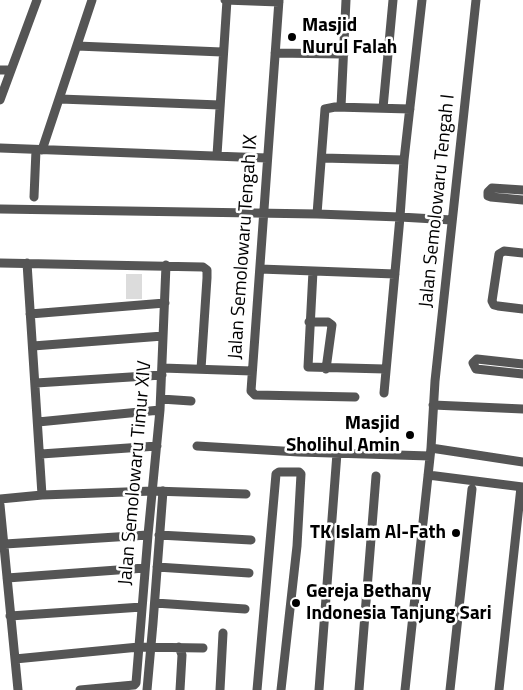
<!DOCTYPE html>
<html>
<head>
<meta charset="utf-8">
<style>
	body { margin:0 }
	canvas { display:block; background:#fff }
</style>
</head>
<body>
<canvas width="523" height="690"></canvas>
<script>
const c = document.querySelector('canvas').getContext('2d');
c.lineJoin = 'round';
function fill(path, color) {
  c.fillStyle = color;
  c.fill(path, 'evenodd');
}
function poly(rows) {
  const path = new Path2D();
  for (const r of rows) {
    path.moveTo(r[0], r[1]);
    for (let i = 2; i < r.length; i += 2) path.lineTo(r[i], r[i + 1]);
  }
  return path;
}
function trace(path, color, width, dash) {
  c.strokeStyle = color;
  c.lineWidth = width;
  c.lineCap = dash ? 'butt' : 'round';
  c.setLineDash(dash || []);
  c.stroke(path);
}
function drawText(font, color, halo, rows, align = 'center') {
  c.font = font + ' "Titillium Web",sans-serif';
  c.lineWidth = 5;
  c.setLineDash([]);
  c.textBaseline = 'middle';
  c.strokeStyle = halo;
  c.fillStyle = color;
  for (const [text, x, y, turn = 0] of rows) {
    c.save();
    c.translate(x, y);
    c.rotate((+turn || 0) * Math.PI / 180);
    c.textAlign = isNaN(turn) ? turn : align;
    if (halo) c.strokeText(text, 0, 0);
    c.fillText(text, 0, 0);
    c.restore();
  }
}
const green = poly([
	[126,274,142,274,142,299,126,299]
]);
const minor = poly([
	[225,0,279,2],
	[279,0,251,391,255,395,355,397],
	[77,46,222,52],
	[275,53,344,54],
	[0,70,11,70],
	[60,99,220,105],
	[0,100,37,0],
	[341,107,346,0],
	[383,108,393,0],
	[0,148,267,158],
	[42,150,92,0],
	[217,155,227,0],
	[322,158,404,160],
	[523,190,492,188,488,192,488,196,491,197,523,200],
	[34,197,36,150],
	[0,209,317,214,400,217,452,220],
	[317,214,325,109,335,107,410,109],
	[523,253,504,251,499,254,492,301,494,305,498,306,523,309],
	[0,263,203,267,207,270,207,278,201,369],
	[27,263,42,495],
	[260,269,395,274],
	[313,271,308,367,385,369],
	[30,314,165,303],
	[309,322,328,322,332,325,326,369],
	[33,346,163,336],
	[523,364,477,359,473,363,476,369,523,374],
	[162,368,252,371],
	[36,383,162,375],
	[384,393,400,217,404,160,422,0],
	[161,399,191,401],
	[433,405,523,409],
	[38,422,160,410],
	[197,446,299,452,430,456],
	[431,448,523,462],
	[41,454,157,446],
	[428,475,523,487],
	[0,499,42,495,153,491,246,494],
	[0,505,18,690],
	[159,535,251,540],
	[5,544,148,535],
	[157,567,249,573],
	[7,578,145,568],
	[155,603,245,609],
	[10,616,142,607],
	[179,647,182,655,180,690],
	[15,659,139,647,203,648],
	[80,690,134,685,136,683,148,535,160,410,166,265],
	[147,690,153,623,163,491],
	[220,690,223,633],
	[257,690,276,474,279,472,299,472,301,474,297,546,281,690],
	[319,690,337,453],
	[359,690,376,476],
	[405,690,431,448,435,381,476,0],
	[450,690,472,489],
	[499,690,521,487]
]);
const markers = [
	[292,37,5,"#000"],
	[410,435,5,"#000"],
	[456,533,5,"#000"],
	[296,603,5,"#000"]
];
const poiNames = [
	["Masjid",302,26],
	["Nurul Falah",302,48],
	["Masjid",400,424,"right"],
	["Sholihul Amin",400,446,"right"],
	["TK Islam Al-Fath",446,533,"right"],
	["Gereja Bethany",306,592],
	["Indonesia Tanjung Sari",306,614]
];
const streetNames = [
	["Jalan Semolowaru Tengah I",438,201,-84],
	["Jalan Semolowaru Tengah IX",244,247,-86],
	["Jalan Semolowaru Timur XIV",136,473,-85]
];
fill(green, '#dcdcdc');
trace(minor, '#555', 9);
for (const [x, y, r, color] of markers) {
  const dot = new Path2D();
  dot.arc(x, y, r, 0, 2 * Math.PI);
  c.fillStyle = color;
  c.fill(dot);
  trace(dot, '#fff', 2);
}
drawText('bold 19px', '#000', '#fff', poiNames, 'left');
drawText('19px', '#000', '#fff', streetNames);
</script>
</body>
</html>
